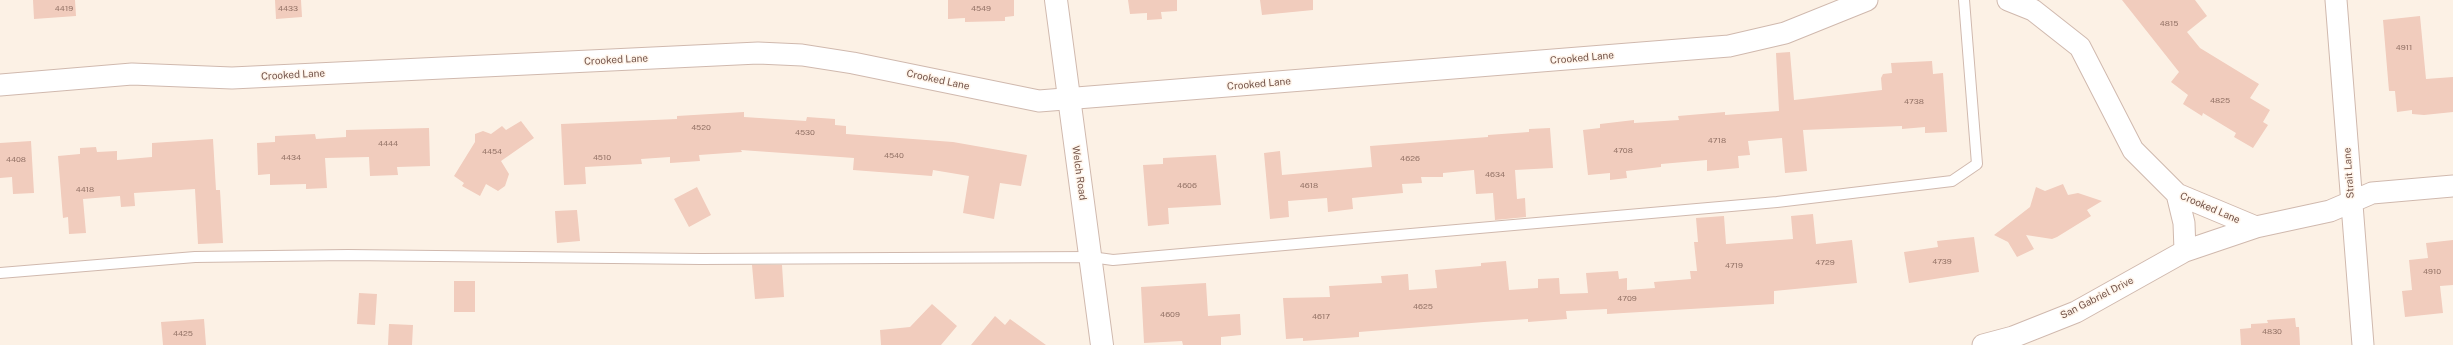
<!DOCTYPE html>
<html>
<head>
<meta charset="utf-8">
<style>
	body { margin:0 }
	canvas { display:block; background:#fcf1e5 }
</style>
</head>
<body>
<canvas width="2453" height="345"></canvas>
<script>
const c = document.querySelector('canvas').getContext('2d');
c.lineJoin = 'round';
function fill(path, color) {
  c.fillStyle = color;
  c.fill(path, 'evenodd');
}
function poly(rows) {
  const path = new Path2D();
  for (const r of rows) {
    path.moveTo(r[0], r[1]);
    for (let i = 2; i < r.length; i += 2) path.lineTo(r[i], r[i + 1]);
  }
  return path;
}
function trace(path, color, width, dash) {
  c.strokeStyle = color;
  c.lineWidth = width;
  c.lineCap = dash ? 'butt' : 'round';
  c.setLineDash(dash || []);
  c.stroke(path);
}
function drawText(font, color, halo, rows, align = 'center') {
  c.font = font + ' "Public Sans",sans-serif';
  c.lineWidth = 3;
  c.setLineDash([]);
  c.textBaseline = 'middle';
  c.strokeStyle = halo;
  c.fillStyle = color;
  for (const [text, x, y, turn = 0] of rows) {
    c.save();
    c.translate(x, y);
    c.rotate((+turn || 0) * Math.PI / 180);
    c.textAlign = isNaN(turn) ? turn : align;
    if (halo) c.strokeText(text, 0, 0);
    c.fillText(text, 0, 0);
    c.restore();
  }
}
const building = poly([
	[33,0,75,0,76,16,34,19],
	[275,0,301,0,302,17,276,19],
	[948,0,1014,0,1014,16,1005,17,1005,21,965,22,965,18,948,19],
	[1128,0,1177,0,1177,11,1161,12,1162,19,1147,20,1147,13,1130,14],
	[1260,0,1313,0,1313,10,1262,15],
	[2122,0,2195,0,2207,16,2187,32,2200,48,2259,84,2250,98,2270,110,2263,122,2268,125,2253,148,2234,137,2236,133,2203,113,2202,116,2183,104,2188,95,2171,82,2179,72],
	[2420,16,2426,79,2453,77,2453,112,2424,115,2412,114,2412,110,2397,112,2395,91,2389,91,2383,20],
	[1790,52,1794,100,1882,90,1881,78,1883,74,1892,73,1891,63,1932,61,1933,74,1943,73,1947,132,1925,133,1925,127,1902,129,1902,126,1803,130,1807,171,1785,173,1782,138,1748,141,1750,155,1738,156,1739,168,1707,171,1707,160,1661,164,1661,167,1626,171,1627,178,1610,180,1610,173,1588,175,1583,130,1600,128,1600,124,1634,120,1634,123,1679,120,1678,116,1725,112,1725,115,1779,111,1776,53],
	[744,112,744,117,806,121,807,117,835,119,835,125,846,126,846,134,953,142,1027,155,1021,186,1000,183,994,219,963,213,969,176,933,170,932,176,853,170,854,158,741,150,742,152,699,155,700,161,670,163,670,157,641,159,642,164,585,167,586,184,564,185,561,124,677,119,677,116],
	[521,121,534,138,501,161,509,174,505,186,498,191,486,184,480,196,462,186,464,183,454,176,475,142,475,134,483,131,491,134,502,126,506,130],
	[429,128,430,166,397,167,398,175,370,176,369,157,325,158,327,188,306,189,306,184,270,185,270,174,258,175,257,143,275,142,275,136,315,134,316,139,346,137,346,130],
	[1550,128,1553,168,1515,170,1517,199,1525,198,1526,217,1495,220,1493,193,1476,194,1474,170,1443,173,1443,177,1421,177,1422,183,1402,184,1403,193,1352,198,1353,209,1328,212,1327,198,1288,201,1289,217,1270,219,1264,153,1280,151,1282,175,1372,167,1370,146,1488,137,1488,135,1529,132,1529,129],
	[213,139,216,190,220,190,223,243,198,244,195,189,134,193,135,206,121,207,120,196,83,199,86,233,69,234,68,217,63,218,58,156,80,154,80,148,96,147,97,152,117,151,117,160,152,157,152,143],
	[31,141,34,193,13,194,12,177,0,178,0,143],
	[1216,155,1221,205,1168,208,1169,224,1148,226,1143,165,1163,164,1163,158],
	[2063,184,2068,195,2078,193,2102,201,2087,210,2091,216,2057,237,2052,239,2026,235,2034,249,2017,257,2008,242,1994,235,2030,207,2036,187,2045,191],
	[697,187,711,215,689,227,674,199],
	[577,210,580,241,557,243,555,211],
	[1813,214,1816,244,1852,240,1857,283,1774,291,1774,304,1607,314,1607,309,1566,311,1567,319,1528,322,1528,319,1484,322,1359,332,1359,337,1303,341,1303,338,1286,339,1283,298,1330,297,1329,286,1382,283,1381,276,1408,274,1409,290,1437,288,1435,270,1481,266,1481,263,1506,261,1509,290,1538,288,1538,279,1559,278,1560,294,1588,293,1586,273,1618,271,1619,279,1627,278,1627,290,1655,288,1654,282,1691,279,1690,271,1697,271,1694,242,1698,242,1696,218,1724,216,1726,244,1793,239,1791,216],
	[1974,237,1979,272,1909,283,1904,252,1938,247,1937,241],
	[2453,240,2453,285,2440,286,2443,313,2405,317,2402,291,2412,290,2409,260,2428,258,2426,243],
	[752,265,782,265,784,297,755,299],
	[454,281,475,281,475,312,454,312],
	[1206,283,1208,316,1240,314,1241,335,1221,337,1221,345,1183,345,1182,341,1144,343,1141,287],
	[359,293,377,294,375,325,357,324],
	[932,304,957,326,941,345,881,345,880,330,910,327],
	[995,316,1005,325,1010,319,1046,345,971,345],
	[2295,318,2296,327,2299,327,2300,345,2241,345,2240,329,2251,328,2251,324,2268,323,2267,320],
	[204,319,206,345,163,345,161,322],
	[389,324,413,325,412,345,388,345]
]);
const service = poly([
	[0,273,195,257,348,255,701,259,1091,257,1113,260,1777,202,1952,181,1977,164,1964,0]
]);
const minor = poly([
	[2008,0,2033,10,2080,47,2133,150,2177,194,2256,227],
	[2336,0,2363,345],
	[0,85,132,74,232,78,758,53,802,55,853,63,1039,101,1729,46,1785,33,1867,0],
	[2177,194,2184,223,2185,251],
	[1983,345,2013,337,2076,312,2185,251,2256,227,2330,211,2372,193,2453,186]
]);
const tertiary = poly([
	[1056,0,1102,345]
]);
const numberNames = [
	["4419",64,9],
	["4433",288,9],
	["4549",981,9],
	["4815",2169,24],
	["4911",2404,48],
	["4825",2220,101],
	["4738",1914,102],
	["4520",701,128],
	["4530",805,133],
	["4718",1717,141],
	["4444",388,144],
	["4708",1623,151],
	["4454",492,152],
	["4540",894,156],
	["4434",291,158],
	["4510",602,158],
	["4626",1410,159],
	["4408",16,160],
	["4634",1495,175],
	["4606",1187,186],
	["4618",1309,186],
	["4418",85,190],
	["4739",1942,262],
	["4729",1825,263],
	["4719",1734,266],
	["4910",2432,272],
	["4709",1627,299],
	["4625",1423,307],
	["4609",1170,315],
	["4617",1321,317],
	["4830",2272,332],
	["4425",183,334]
];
const streetNames = [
	["Crooked Lane",1582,58,-5],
	["Crooked Lane",616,60,-3],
	["Crooked Lane",293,75,-3],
	["Crooked Lane",938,80,12],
	["Crooked Lane",1259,84,-5],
	["Welch Road",1079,173,82],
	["Strait Lane",2349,173,-94],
	["Crooked Lane",2210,208,23],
	["San Gabriel Drive",2097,298,-27]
];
fill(building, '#f1ccbd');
trace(service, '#d0b9ae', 12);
trace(minor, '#d0b9ae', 23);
trace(tertiary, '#d0b9ae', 24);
trace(service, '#fff', 10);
trace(minor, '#fff', 21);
trace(tertiary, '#fff', 22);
drawText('8px', '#947367', null, numberNames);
drawText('10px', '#75554a', '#fff5eb', streetNames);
</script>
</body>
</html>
